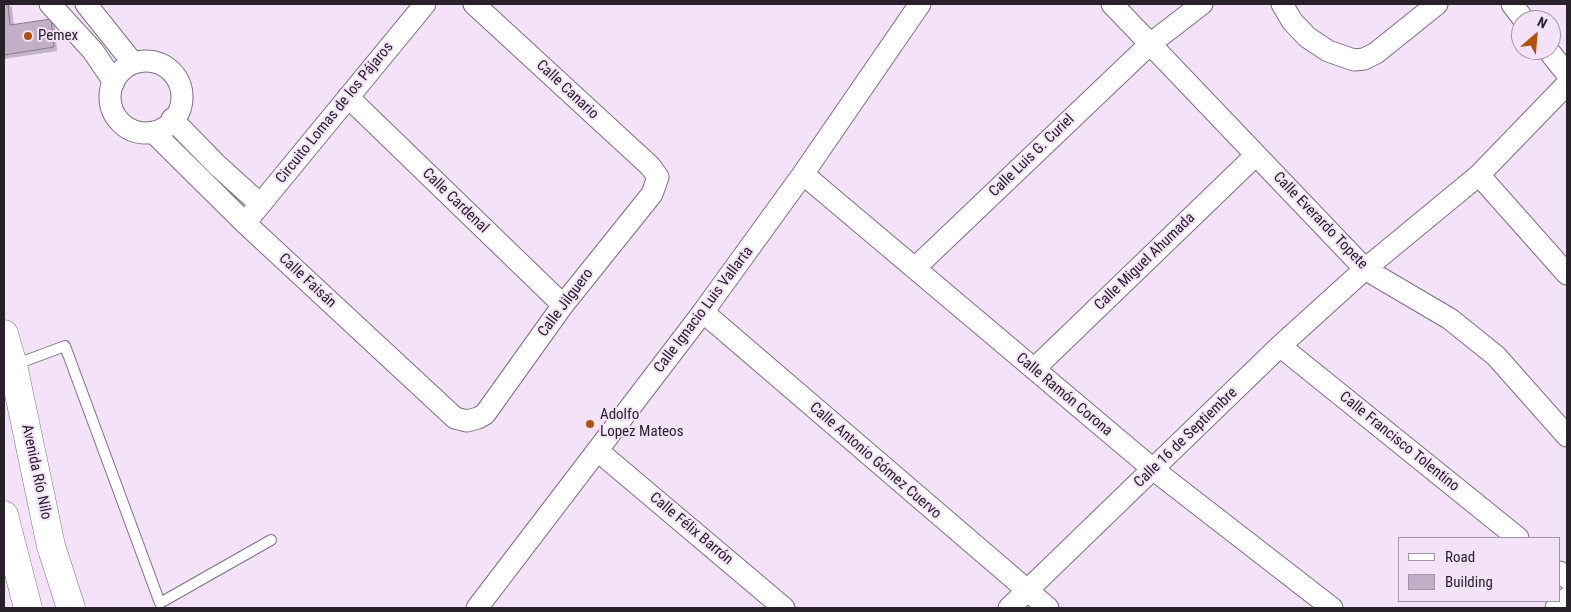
<!DOCTYPE html>
<html>
<head>
<meta charset="utf-8">
<style>
	body { margin:0 }
	#map { position:relative; width:1571px; height:612px; overflow:hidden; background:#f4e2f9; font-family:"Roboto Condensed",sans-serif }
	canvas { display:block }
	.frame { position:absolute; inset:0; border:5px solid #28212a; pointer-events:none }
	.legend { position:absolute; left:1398px; top:537px; width:162px; height:65px; box-sizing:border-box; background:#f4e2f9; border:1px solid #a295a6; margin:0; padding:6px 9px; list-style:none; font-size:15px; color:#28212a }
	.legend li { display:flex; align-items:center; gap:10px; height:25px }
	.legend b { width:25px; border:1px solid #a295a6 }
	.north { position:absolute; left:1511px; top:10px; width:50px; height:50px; box-sizing:border-box; background:#f4e2f9; border:1px solid #a295a6; border-radius:50%; rotate:27deg; font-size:14px; font-weight:700; line-height:20px; text-align:center; color:#28212a }
	.north::after { content:''; display:block; margin:auto; width:18px; height:22px; background:#b15204; clip-path:polygon(50% 0,100% 100%,50% 72%,0 100%) }
</style>
</head>
<body>
<div id="map">
<canvas width="1571" height="612"></canvas>
<div class="frame"></div>
<ul class="legend">
<li><b style="height:6px;background:#fff"></b>Road</li>
<li><b style="height:14px;background:#c0afc6"></b>Building</li>
</ul>
<div class="north">N</div>
</div>
<script>
const c = document.querySelector('canvas').getContext('2d');
c.lineJoin = 'round';
function fill(path, color) {
  c.fillStyle = color;
  c.fill(path, 'evenodd');
}
function poly(rows) {
  const path = new Path2D();
  for (const r of rows) {
    if (r.length === 3) {
      path.moveTo(r[0] + r[2], r[1]);
      path.arc(r[0], r[1], r[2], 0, 2 * Math.PI);
      continue;
    }
    path.moveTo(r[0], r[1]);
    for (let i = 2; i < r.length; i += 2) path.lineTo(r[i], r[i + 1]);
  }
  return path;
}
function trace(path, color, width, dash) {
  c.strokeStyle = color;
  c.lineWidth = width;
  c.lineCap = dash ? 'butt' : 'round';
  c.setLineDash(dash || []);
  c.stroke(path);
}
function drawText(font, color, halo, rows, align = 'center') {
  c.font = font + ' "Roboto Condensed",sans-serif';
  c.lineWidth = 4;
  c.setLineDash([]);
  c.textBaseline = 'middle';
  c.strokeStyle = halo;
  c.fillStyle = color;
  for (const [text, x, y, turn = 0] of rows) {
    c.save();
    c.translate(x, y);
    c.rotate((+turn || 0) * Math.PI / 180);
    c.textAlign = isNaN(turn) ? turn : align;
    if (halo) c.strokeText(text, 0, 0);
    c.fillText(text, 0, 0);
    c.restore();
  }
}
const shadow = poly([
	[4,4,8,4,12,7,14,26,51,21,55,25,57,51,4,59]
]);
const building = poly([
	[4,4,8,4,10,25,51,19,54,47,4,55,4,4]
]);
const lane = poly([
	[14,365,65,346,160,603,271,540]
]);
const street = poly([
	[50,4,93,51,114,82],
	[86,4,133,63],
	[1112,4,1365,269,1450,319,1496,356,1567,436],
	[1282,4,1292,21,1307,37,1328,51,1354,60,1364,59,1376,53,1437,4],
	[1512,4,1524,20],
	[1548,50,1567,74],
	[146,97,36],
	[348,97,563,305],
	[172,119,217,165,260,204],
	[153,132,245,223,455,418,467,421,478,418,485,414,563,305,652,194,658,177,650,166,474,4],
	[803,174,1154,470,1332,608],
	[1479,175,1567,274],
	[245,223,425,4],
	[915,268,1150,44,1202,4],
	[703,312,1048,608],
	[1280,346,1518,538],
	[1034,369,1256,155],
	[598,451,784,608],
	[1560,572,1567,578],
	[477,608,703,312,803,174,920,4],
	[1009,608,1280,346,1365,269,1479,175,1567,84],
	[1556,608,1567,598]
]);
const secondary = poly([
	[4,334,13,365,51,546,71,608],
	[4,515,28,608]
]);
const markers = [
	[28,36,5,"#b15204"],
	[590,424,5,"#b15204"]
];
const poiNames = [
	["Pemex",38,36],
	["Adolfo",600,415],
	["Lopez Mateos",600,432]
];
const streetNames = [
	["Calle Canario",567,90,43],
	["Circuito Lomas de los Pájaros",335,113,-51],
	["Calle Luis G. Curiel",1032,156,-44],
	["Calle Cardenal",455,201,44],
	["Calle Everardo Topete",1320,221,46],
	["Calle Miguel Ahumada",1145,262,-44],
	["Calle Faisán",307,281,43],
	["Calle Jilguero",566,303,-53],
	["Calle Ignacio Luis Vallarta",704,310,-53],
	["Calle Ramón Corona",1064,395,40],
	["Calle 16 de Septiembre",1186,438,-44],
	["Calle Francisco Tolentino",1399,442,39],
	["Calle Antonio Gómez Cuervo",875,461,41],
	["Avenida Río Nilo",36,472,78],
	["Calle Félix Barrón",691,529,40]
];
fill(shadow, '#0003');
fill(building, '#c0afc6');
trace(building, '#89798e', 1);
trace(lane, '#7e6e83', 12);
trace(street, '#7e6e83', 23);
trace(secondary, '#7e6e83', 29);
trace(lane, '#fff', 10);
trace(street, '#fff', 21);
trace(secondary, '#fff', 28);
for (const [x, y, r, color] of markers) {
  const dot = new Path2D();
  dot.arc(x, y, r, 0, 2 * Math.PI);
  c.fillStyle = color;
  c.fill(dot);
  trace(dot, '#f4e2f9', 2);
}
drawText('15px', '#28212a', '#f4e2f9', poiNames, 'left');
drawText('15px', '#28212a', '#f4e2f9', streetNames);
</script>
</body>
</html>
